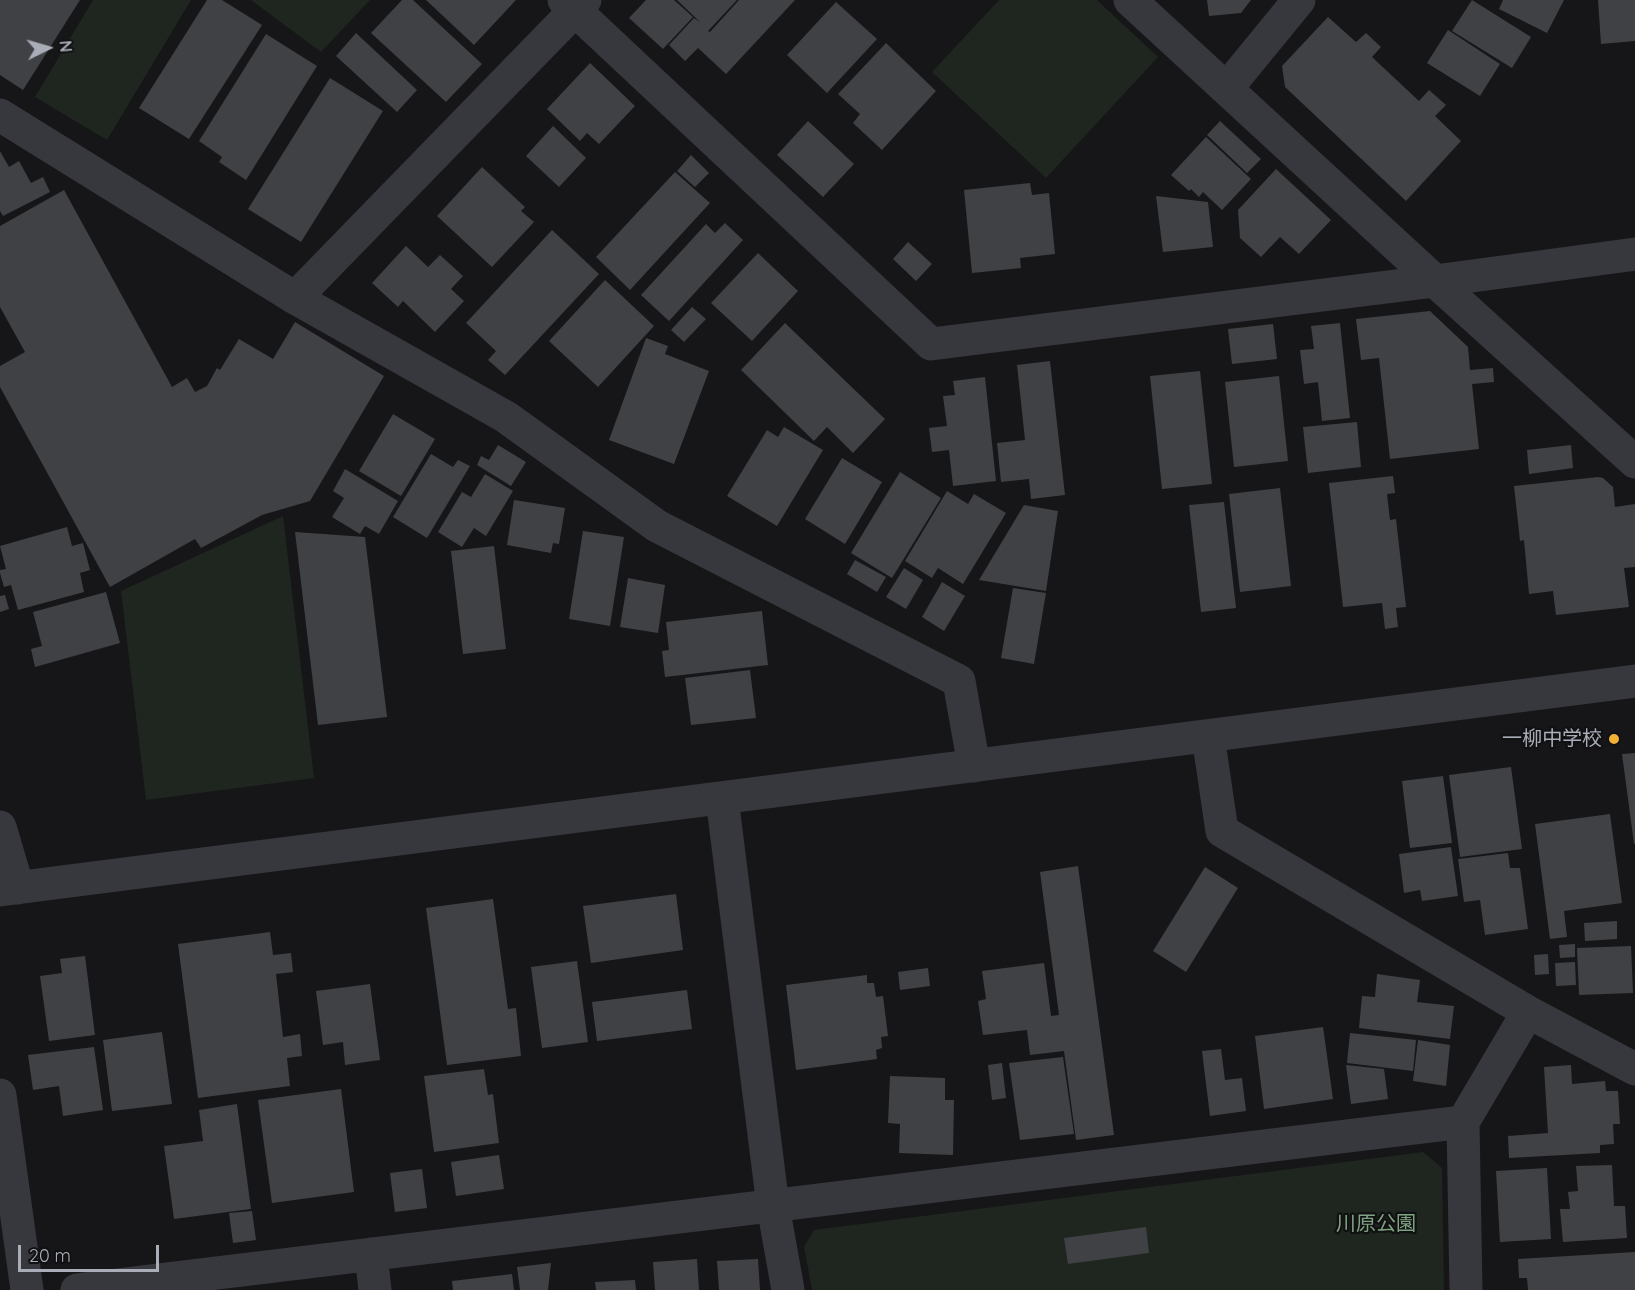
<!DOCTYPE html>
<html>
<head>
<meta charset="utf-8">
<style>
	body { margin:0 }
	#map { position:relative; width:1635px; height:1290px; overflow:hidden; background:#161618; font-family:Quicksand,sans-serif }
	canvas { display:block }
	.north { position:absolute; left:18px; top:18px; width:60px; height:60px; -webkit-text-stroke:4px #111113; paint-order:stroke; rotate:85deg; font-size:16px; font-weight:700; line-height:24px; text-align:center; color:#a8adb8 }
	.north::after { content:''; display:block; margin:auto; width:21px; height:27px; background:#a8adb8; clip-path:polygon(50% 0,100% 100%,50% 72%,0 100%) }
	.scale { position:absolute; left:18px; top:1245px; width:141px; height:27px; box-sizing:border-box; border:3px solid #a8adb8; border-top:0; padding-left:8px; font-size:18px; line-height:21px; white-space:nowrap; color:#a8adb8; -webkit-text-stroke:4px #111113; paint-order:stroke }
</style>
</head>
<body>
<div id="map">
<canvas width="1635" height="1290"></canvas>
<div class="north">N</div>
<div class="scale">20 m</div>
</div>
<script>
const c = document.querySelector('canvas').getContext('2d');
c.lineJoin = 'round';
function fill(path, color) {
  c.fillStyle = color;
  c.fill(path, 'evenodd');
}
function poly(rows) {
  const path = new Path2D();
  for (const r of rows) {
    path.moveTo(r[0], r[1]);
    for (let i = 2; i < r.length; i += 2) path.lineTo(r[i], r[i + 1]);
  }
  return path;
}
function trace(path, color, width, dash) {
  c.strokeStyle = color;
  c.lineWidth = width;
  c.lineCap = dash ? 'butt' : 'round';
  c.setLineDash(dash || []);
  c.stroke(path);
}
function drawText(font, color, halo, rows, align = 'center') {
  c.font = font + ' Quicksand,"Noto Sans JP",sans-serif';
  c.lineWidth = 4.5;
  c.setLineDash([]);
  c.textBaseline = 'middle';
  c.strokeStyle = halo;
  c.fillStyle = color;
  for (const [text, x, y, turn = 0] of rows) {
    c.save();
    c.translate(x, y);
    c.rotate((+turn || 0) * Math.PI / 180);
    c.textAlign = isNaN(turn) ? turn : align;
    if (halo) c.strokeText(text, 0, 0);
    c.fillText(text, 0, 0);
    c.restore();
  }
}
const green = poly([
	[93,0,191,0,107,140,35,97],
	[251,0,370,0,321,52],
	[999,0,1097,0,1158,57,1046,178,932,72],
	[283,516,314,778,146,800,121,591],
	[1423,1152,1442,1168,1444,1290,812,1290,804,1247,814,1230]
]);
const building = poly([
	[0,0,80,0,23,90,0,75],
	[207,0,222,0,262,25,189,139,139,108],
	[402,0,413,0,482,64,446,102,371,33],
	[426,0,516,0,474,45],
	[646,0,674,0,693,17,663,49,629,18],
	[677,0,737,0,708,31,710,32,739,0,795,0,726,74,698,48,685,61,669,45,694,18,700,22],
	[1207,0,1251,0,1241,13,1209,16],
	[1472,0,1531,37,1512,68,1452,31],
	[1503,0,1564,0,1547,33,1499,9],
	[1598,0,1635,0,1635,41,1601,44],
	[836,2,877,39,827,93,787,55],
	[1328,17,1356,42,1366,33,1381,47,1372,57,1419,101,1429,90,1446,105,1435,116,1461,141,1406,201,1285,87,1282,66],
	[1448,30,1500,64,1480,96,1427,63],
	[356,33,417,90,397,112,336,56],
	[266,34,317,66,246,180,219,162,222,157,199,141],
	[886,43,936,91,882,150,853,123,860,114,838,94],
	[590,63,635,106,599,144,587,133,580,141,547,109],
	[330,78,383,111,301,242,248,209],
	[808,121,854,164,823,197,777,155],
	[1220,121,1261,159,1247,173,1207,135],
	[553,126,586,158,559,187,526,156],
	[1206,137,1251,179,1222,210,1203,192,1199,197,1191,189,1189,191,1171,175],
	[0,151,9,167,19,161,31,183,43,177,50,192,3,216,0,211],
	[691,155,709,173,695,187,677,171],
	[482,167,525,207,521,211,534,222,492,267,437,216],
	[1276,169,1331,220,1299,254,1280,237,1261,257,1240,238,1238,210],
	[675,172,710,203,630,290,596,257],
	[1030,183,1032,195,1049,193,1055,254,1020,258,1021,268,972,273,964,190],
	[64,190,172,387,187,378,195,392,207,386,217,368,220,370,239,339,273,359,295,322,384,376,310,501,262,515,201,548,195,539,110,587,0,387,0,366,25,352,0,307,0,226],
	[1156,196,1208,202,1213,247,1163,252],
	[725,223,743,240,669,321,641,295,706,224,715,233],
	[552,230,599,274,505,375,488,360,496,351,466,323],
	[908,242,932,264,916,281,893,259],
	[406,246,428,267,440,255,463,276,451,289,464,301,435,332,403,301,398,307,372,283],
	[758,253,798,291,752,341,711,303],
	[605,280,654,326,598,387,549,341],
	[692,307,706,319,684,342,671,330],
	[1430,311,1468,347,1470,370,1493,368,1494,382,1472,384,1479,449,1390,459,1379,358,1361,360,1356,319],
	[785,323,885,419,853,453,827,427,814,441,741,370],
	[1340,323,1350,418,1322,421,1318,382,1304,384,1300,350,1314,349,1311,326],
	[1273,324,1277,359,1232,364,1228,329],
	[646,338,668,346,665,354,709,371,674,464,609,440],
	[1050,361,1065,495,1031,499,1029,479,1001,482,997,443,1025,440,1017,365],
	[1200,371,1212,484,1162,489,1150,376],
	[1279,376,1288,461,1234,467,1225,382],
	[985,377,996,481,953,486,949,450,932,452,929,428,947,426,943,396,955,395,953,381],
	[393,414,435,439,401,496,359,471],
	[1357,422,1361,467,1308,473,1303,427],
	[784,427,823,450,777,526,727,496,767,430,778,437],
	[498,445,526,462,511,486,477,465,481,456,489,460],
	[1571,445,1573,468,1529,474,1527,450],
	[431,454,453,467,458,460,470,466,427,538,393,517],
	[842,458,882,482,845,544,805,519],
	[345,469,398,501,379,534,365,526,360,534,332,517,344,498,333,491],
	[900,472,941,498,892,578,851,553],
	[485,474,513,491,486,536,474,528,462,547,438,532,462,492,471,497],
	[1393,476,1395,493,1387,494,1390,520,1396,519,1406,607,1396,608,1398,627,1385,629,1382,603,1343,607,1329,483],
	[1598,477,1603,478,1613,487,1615,507,1635,504,1635,567,1624,568,1629,607,1556,615,1553,591,1529,594,1524,540,1520,541,1514,486],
	[1280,488,1291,586,1240,592,1229,494],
	[947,491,968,504,974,494,1006,513,963,584,938,568,932,578,905,561],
	[514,500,565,508,559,544,553,543,551,553,507,545],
	[1224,502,1236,608,1201,612,1189,505],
	[1024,505,1058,511,1046,591,979,580],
	[67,527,72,546,83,543,90,570,80,573,84,592,18,610,11,585,4,587,0,573,0,570,6,569,0,546],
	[583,531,624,537,610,626,569,619],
	[295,532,365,537,387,717,318,725],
	[494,546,506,649,463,654,451,551],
	[855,560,886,577,877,592,847,574],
	[904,568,923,580,906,609,886,597],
	[628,578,665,585,658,633,620,627],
	[942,582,965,596,944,631,922,617],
	[1013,588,1046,593,1034,664,1001,658],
	[106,592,120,643,35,667,31,649,42,646,33,612],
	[5,595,9,609,0,612,0,596],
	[762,611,768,665,665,677,662,651,669,650,666,622],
	[750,670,756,718,691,725,685,678],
	[1635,753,1635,844,1634,844,1622,754],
	[1511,767,1522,849,1460,857,1449,775],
	[1443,776,1452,843,1410,848,1402,781],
	[1610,814,1622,903,1564,911,1567,937,1550,939,1535,824],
	[1451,847,1458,896,1422,901,1420,890,1404,893,1399,854],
	[1508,853,1510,868,1520,868,1528,929,1485,935,1480,900,1464,902,1458,859],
	[1078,866,1114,1135,1076,1140,1064,1051,1030,1055,1027,1030,983,1035,978,1001,986,999,982,971,1044,963,1051,1016,1059,1015,1040,872],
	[1205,867,1238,888,1186,972,1153,951],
	[676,894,683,950,591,963,583,906],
	[493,899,508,1009,516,1008,521,1056,447,1065,426,908],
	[1617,921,1617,939,1585,941,1584,923],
	[270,932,273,955,291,953,293,972,276,974,283,1037,300,1034,302,1056,287,1058,290,1086,198,1098,178,944],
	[1575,944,1575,957,1560,958,1559,945],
	[1631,946,1633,993,1579,995,1577,948],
	[1548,954,1549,974,1535,975,1534,955],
	[85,956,95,1035,49,1041,40,976,62,973,60,959],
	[577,961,588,1042,542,1048,531,967],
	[1575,962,1576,985,1556,986,1555,963],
	[928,968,930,986,900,990,898,972],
	[1377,974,1420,980,1417,1002,1454,1006,1450,1039,1359,1028,1362,996,1375,997],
	[867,975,867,983,874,983,876,997,883,996,888,1036,881,1037,882,1048,876,1050,877,1059,796,1070,786,985],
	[370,984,380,1060,345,1065,343,1042,323,1045,316,991],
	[687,990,692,1029,597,1041,592,1002],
	[1323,1027,1333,1099,1264,1109,1255,1036],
	[162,1032,172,1104,112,1111,103,1040],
	[1350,1033,1416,1040,1413,1071,1347,1063],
	[1418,1040,1450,1045,1446,1086,1413,1081],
	[94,1047,103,1110,63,1116,59,1086,33,1090,28,1055],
	[1221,1049,1225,1080,1242,1078,1246,1111,1210,1116,1202,1051],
	[1063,1057,1074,1134,1020,1140,1009,1063],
	[1002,1063,1006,1098,992,1100,988,1065],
	[1346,1065,1384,1069,1388,1099,1351,1104],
	[1571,1065,1572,1084,1605,1081,1606,1091,1618,1091,1620,1124,1613,1124,1614,1144,1600,1145,1600,1153,1509,1158,1508,1136,1548,1133,1544,1067],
	[484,1069,488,1095,493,1094,499,1143,434,1152,424,1076],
	[890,1076,945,1078,945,1100,954,1100,953,1155,899,1153,900,1124,888,1123],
	[341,1089,354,1192,272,1203,258,1100],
	[237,1104,251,1209,174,1219,164,1146,203,1141,199,1110],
	[499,1155,504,1189,456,1196,451,1162],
	[1612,1165,1614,1206,1625,1206,1627,1238,1563,1242,1560,1209,1570,1209,1568,1192,1578,1191,1576,1166],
	[1547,1168,1551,1239,1500,1242,1496,1171],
	[422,1169,427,1208,395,1212,390,1173],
	[252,1211,256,1240,233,1243,229,1213],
	[1146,1227,1149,1253,1068,1264,1064,1238],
	[1635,1252,1635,1290,1528,1290,1527,1278,1519,1278,1518,1259],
	[697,1259,699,1290,655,1290,653,1262],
	[758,1259,760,1290,719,1290,717,1261],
	[551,1263,548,1290,520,1290,517,1267],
	[512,1274,514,1290,453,1290,452,1281],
	[635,1280,636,1290,596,1290,595,1282]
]);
const minor = poly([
	[564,0,931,344,1435,281,1635,254],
	[1130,0,1435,281,1635,462],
	[1227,88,1299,0],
	[0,115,295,298,506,417,657,526,959,681,974,766],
	[295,298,585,0],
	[1208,736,1222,831,1528,1012,1635,1069],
	[722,798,773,1206,788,1290],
	[0,827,18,888],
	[0,890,1635,681],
	[0,1095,27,1290],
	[371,1254,375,1290],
	[77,1290,1463,1122],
	[1466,1290,1463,1122,1528,1012]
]);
const markers = [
	[1614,739,6,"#f2b134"]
];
const poiNames = [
	["一柳中学校",1602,739]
];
const parkNames = [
	["川原公園",1376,1224]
];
fill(green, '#1e261f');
fill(building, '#404145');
trace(minor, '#37383d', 33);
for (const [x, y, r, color] of markers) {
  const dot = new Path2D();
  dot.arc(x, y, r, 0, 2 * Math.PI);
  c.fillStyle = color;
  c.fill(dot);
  trace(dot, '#111113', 2);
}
drawText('20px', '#a8adb8', '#111113', poiNames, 'right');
drawText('20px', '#7fa381', '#111113', parkNames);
</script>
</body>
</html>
